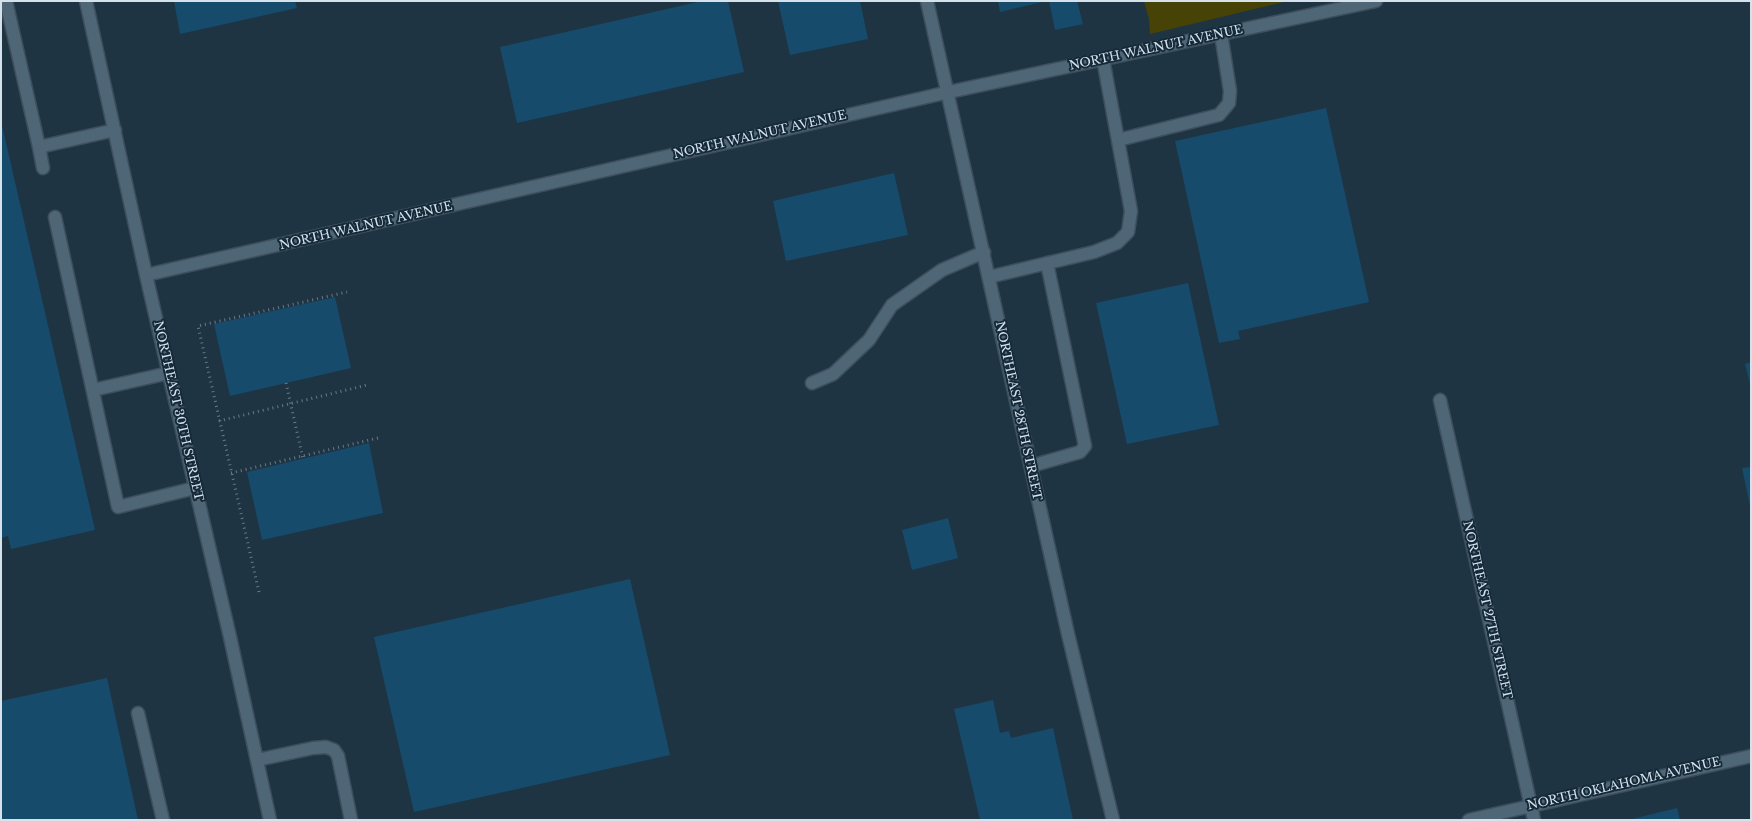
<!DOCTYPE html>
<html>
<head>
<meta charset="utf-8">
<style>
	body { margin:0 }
	#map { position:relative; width:1752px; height:821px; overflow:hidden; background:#1f3443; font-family:"Libre Baskerville",serif }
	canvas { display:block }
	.frame { position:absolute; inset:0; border:2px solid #d5e2ec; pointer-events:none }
</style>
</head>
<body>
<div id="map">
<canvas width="1752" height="821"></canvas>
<div class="frame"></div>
</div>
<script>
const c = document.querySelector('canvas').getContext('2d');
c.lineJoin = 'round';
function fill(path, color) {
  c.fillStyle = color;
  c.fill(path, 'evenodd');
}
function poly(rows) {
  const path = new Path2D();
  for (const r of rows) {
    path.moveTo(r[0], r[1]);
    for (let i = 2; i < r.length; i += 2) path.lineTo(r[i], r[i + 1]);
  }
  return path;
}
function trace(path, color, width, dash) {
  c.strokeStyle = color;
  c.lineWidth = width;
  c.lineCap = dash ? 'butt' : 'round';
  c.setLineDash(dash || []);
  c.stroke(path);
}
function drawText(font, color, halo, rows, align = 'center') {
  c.font = font + ' "Libre Baskerville",serif';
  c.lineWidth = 4;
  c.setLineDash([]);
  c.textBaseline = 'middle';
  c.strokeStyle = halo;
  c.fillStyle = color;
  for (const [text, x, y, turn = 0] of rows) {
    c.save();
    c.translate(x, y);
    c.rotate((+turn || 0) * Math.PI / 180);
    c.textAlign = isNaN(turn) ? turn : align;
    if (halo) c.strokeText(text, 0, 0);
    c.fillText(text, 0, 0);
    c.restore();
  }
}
const green = poly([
	[1144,1,1288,1,1150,34,1149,19]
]);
const building = poly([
	[174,1,295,1,297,8,180,34],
	[702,1,728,1,744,72,517,123,500,47],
	[778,1,860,1,868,39,790,55],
	[998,1,1042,1,1042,2,1000,12],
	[1049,1,1077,1,1083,24,1055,30],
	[1326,108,1369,302,1238,331,1240,339,1219,343,1175,141],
	[1,121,95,530,11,549,8,536,1,538],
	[894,173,908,235,786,261,773,201],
	[1188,283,1219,425,1127,444,1096,303],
	[335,297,351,368,230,396,214,324],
	[1751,362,1751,384,1750,384,1745,364],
	[369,443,383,513,262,540,247,472],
	[1751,467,1751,506,1750,506,1742,468],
	[948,518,958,558,912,570,902,530],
	[630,579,670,755,414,812,374,637],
	[107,678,138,820,1,820,1,701],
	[993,700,1000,733,1009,731,1011,738,1053,728,1073,820,980,820,954,709],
	[1677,808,1680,820,1633,820,1632,819]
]);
const path = poly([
	[286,383,303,459],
	[219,421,367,385],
	[231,473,378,438],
	[259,592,198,326,347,292]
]);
const lane = poly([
	[6,1,39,147],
	[1118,140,1219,115,1229,103,1230,91,1221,34],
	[43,168,39,147,115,130],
	[55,217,118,507,195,488],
	[989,277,1094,252,1117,243,1128,232,1131,211,1103,59],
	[812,383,833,374,869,340,892,305,942,270,984,252],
	[93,390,169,373],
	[1031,466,1080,452,1085,446,1047,263],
	[138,713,163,820],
	[257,760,313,748,326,747,334,750,338,756,351,820]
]);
const street = poly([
	[86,1,146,275,230,637,270,820],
	[927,1,1068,634,1113,820],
	[146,275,949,92,1376,1],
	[1440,400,1534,820],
	[1469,820,1751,756]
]);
const streetNames = [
	["NORTH WALNUT AVENUE",1156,48,-12],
	["NORTH WALNUT AVENUE",760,135,-13],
	["NORTH WALNUT AVENUE",366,226,-13],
	["NORTHEAST 30TH STREET",178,411,77],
	["NORTHEAST 28TH STREET",1018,411,78],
	["NORTHEAST 27TH STREET",1487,610,77],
	["NORTH OKLAHOMA AVENUE",1624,784,-13]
];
fill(green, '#474307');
fill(building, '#164b6c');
trace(lane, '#3d4f5c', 15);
trace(street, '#3d4f5c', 15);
trace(path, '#697a87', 3, [1, 4]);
trace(lane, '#4f6677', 12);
trace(street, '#4f6677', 12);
drawText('12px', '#d5e2ec', '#152a39', streetNames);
</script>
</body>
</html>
